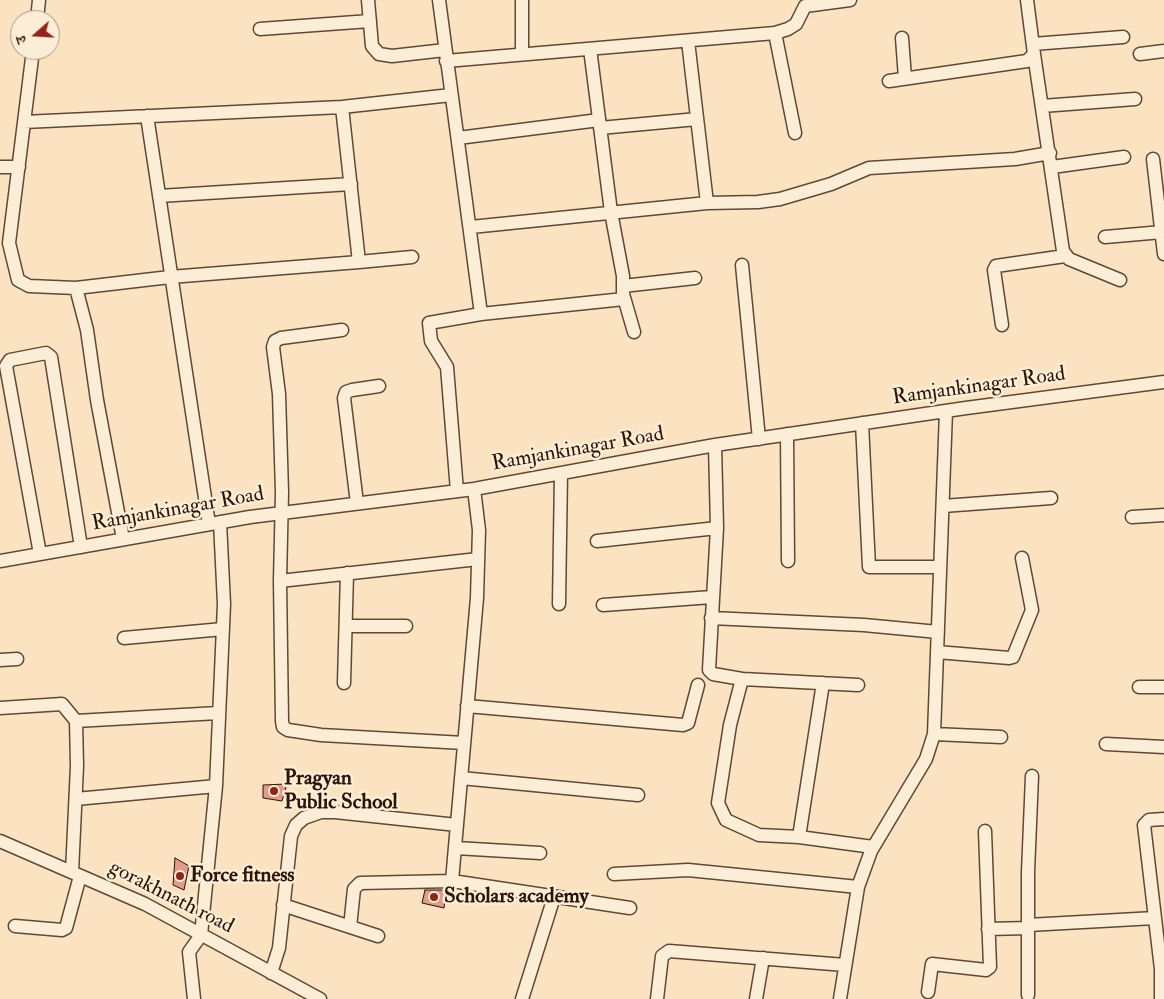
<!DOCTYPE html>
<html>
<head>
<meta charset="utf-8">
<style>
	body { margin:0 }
	#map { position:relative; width:1164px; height:999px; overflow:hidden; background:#fbe3c1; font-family:"IM FELL Double Pica","Noto Serif Devanagari",serif }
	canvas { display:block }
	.north { position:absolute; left:10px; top:10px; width:50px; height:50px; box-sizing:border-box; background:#fcedd7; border:1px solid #a99684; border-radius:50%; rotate:251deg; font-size:14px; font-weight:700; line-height:20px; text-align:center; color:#2d1407 }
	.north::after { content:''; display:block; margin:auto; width:18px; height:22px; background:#8f2418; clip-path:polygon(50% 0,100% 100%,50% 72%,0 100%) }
</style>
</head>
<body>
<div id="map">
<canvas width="1164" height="999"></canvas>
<div class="north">उ</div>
</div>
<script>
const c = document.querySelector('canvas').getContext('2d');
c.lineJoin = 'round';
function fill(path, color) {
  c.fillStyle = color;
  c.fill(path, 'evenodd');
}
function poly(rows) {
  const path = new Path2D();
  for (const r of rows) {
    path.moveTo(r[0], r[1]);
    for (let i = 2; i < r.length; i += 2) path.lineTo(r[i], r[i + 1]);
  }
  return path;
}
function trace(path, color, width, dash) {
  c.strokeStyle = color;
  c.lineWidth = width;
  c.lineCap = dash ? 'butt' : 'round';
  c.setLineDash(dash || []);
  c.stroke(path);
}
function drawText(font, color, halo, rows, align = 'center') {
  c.font = font + ' "IM FELL Double Pica",serif';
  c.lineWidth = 5;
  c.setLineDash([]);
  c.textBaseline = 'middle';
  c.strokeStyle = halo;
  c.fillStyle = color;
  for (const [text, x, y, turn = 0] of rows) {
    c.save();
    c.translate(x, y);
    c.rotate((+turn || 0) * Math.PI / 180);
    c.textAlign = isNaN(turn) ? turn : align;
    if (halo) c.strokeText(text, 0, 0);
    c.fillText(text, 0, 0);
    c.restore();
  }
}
const building = poly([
	[287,784,282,801,263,798,263,785,287,784],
	[175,858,189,866,184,890,173,885,175,858],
	[425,890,446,890,444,908,422,903,425,890]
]);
const minor = poly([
	[368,0,372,46,379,54,392,56,445,50],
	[439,0,481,314],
	[522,0,522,54],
	[37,20,39,0],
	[260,29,370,21],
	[775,33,795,133],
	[902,38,905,78],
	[688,41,707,203],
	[1033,44,1123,37],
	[590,49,611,212,623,276,623,294,634,332],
	[33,50,9,243,18,280,29,286,76,288,170,277,359,262,342,107],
	[1034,54,1063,251,1069,259,1120,280],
	[1140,54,1164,51],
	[446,61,775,33,788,29,796,24,805,6,850,0],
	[889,81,1027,61,1034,54,1027,0],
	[1042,106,1135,99],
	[147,116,209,524],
	[24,122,342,107,451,95],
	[600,128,697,119],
	[458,138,599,120],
	[1153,159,1164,254],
	[0,167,19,167],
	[1052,167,1124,157],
	[159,196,351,184],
	[471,227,707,203,758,202,780,199,831,184,869,168,1015,159,1050,153],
	[1105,237,1162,232],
	[359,262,412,257],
	[742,265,759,439],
	[623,286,695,278],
	[76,288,87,330,97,400,123,539],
	[1002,325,994,270,996,266,1065,256],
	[342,330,281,338,275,341,273,347,279,394,282,492,280,581,282,721,283,727,288,730,321,735,464,743],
	[862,423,869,567,940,567],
	[787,434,788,561],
	[715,445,717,528,709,670,713,674,742,679,858,685],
	[457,491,447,367,431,341,429,323,481,314,624,299],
	[357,503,344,398,346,392,352,390,379,386],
	[943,506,1051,498],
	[1132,517,1164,515],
	[597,541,717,528],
	[40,554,6,366,10,360,46,353,51,357,81,547],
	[0,561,250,517,474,489,715,445,966,408,1164,382],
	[280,581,478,559],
	[559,604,561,473],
	[603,605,712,597],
	[711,618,864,625,938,632],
	[346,626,406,626],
	[124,638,223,629],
	[937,652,1009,658,1013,657,1032,610,1022,558],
	[0,660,17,659],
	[742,679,730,725,718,803,726,820,759,835,799,837,873,847],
	[344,683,347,573],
	[1139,687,1164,687],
	[467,706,683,725,688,723,698,685],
	[0,708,62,704,76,721],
	[934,734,1001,737],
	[1106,744,1164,747],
	[461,778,638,795],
	[76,799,216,786],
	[799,837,823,683],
	[0,841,145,904,320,999],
	[456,848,540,853],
	[72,872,77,766,76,721,218,713],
	[614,874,688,870,858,887],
	[452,881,477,598,479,530,474,489],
	[283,905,378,936],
	[1028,925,1155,918],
	[15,926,62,930,66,928,80,876],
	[350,927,354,889,360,883,452,881,630,908],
	[988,929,1028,928],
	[271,973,279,948,291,836,296,825,304,818,321,812,335,812,457,825],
	[928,992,932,964,986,970,990,967,985,831],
	[1028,995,1028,872,1032,776],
	[194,999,189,952,201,935,216,786,224,604,220,522],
	[522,999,554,897],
	[657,999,662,956,669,951,845,965],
	[756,999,763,958],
	[840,999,858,887,871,851,926,759,934,734,946,411],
	[1161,999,1161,969,1144,825,1149,820,1164,819]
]);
const markers = [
	[274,791,5,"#8f2418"],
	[180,876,5,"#8f2418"],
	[434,897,5,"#8f2418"]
];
const streetNames = [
	["Ramjankinagar Road",979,387,-8],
	["Ramjankinagar Road",578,450,-10],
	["Ramjankinagar Road",178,510,-10],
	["gorakhnath road",171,898,27]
];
const poiNames = [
	["Pragyan",284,779],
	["Public School",284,803],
	["Force fitness",190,876],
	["Scholars academy",444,897]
];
fill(building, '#e19b89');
trace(building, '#2d1407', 1);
trace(minor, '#604836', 15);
trace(minor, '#fcedd7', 12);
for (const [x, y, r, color] of markers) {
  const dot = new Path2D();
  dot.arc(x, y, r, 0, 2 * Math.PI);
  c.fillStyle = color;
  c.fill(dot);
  trace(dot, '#fcedd7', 2);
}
drawText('21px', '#2d1407', '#fcedd7', streetNames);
drawText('bold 21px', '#2d1407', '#fcedd7', poiNames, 'left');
</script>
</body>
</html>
